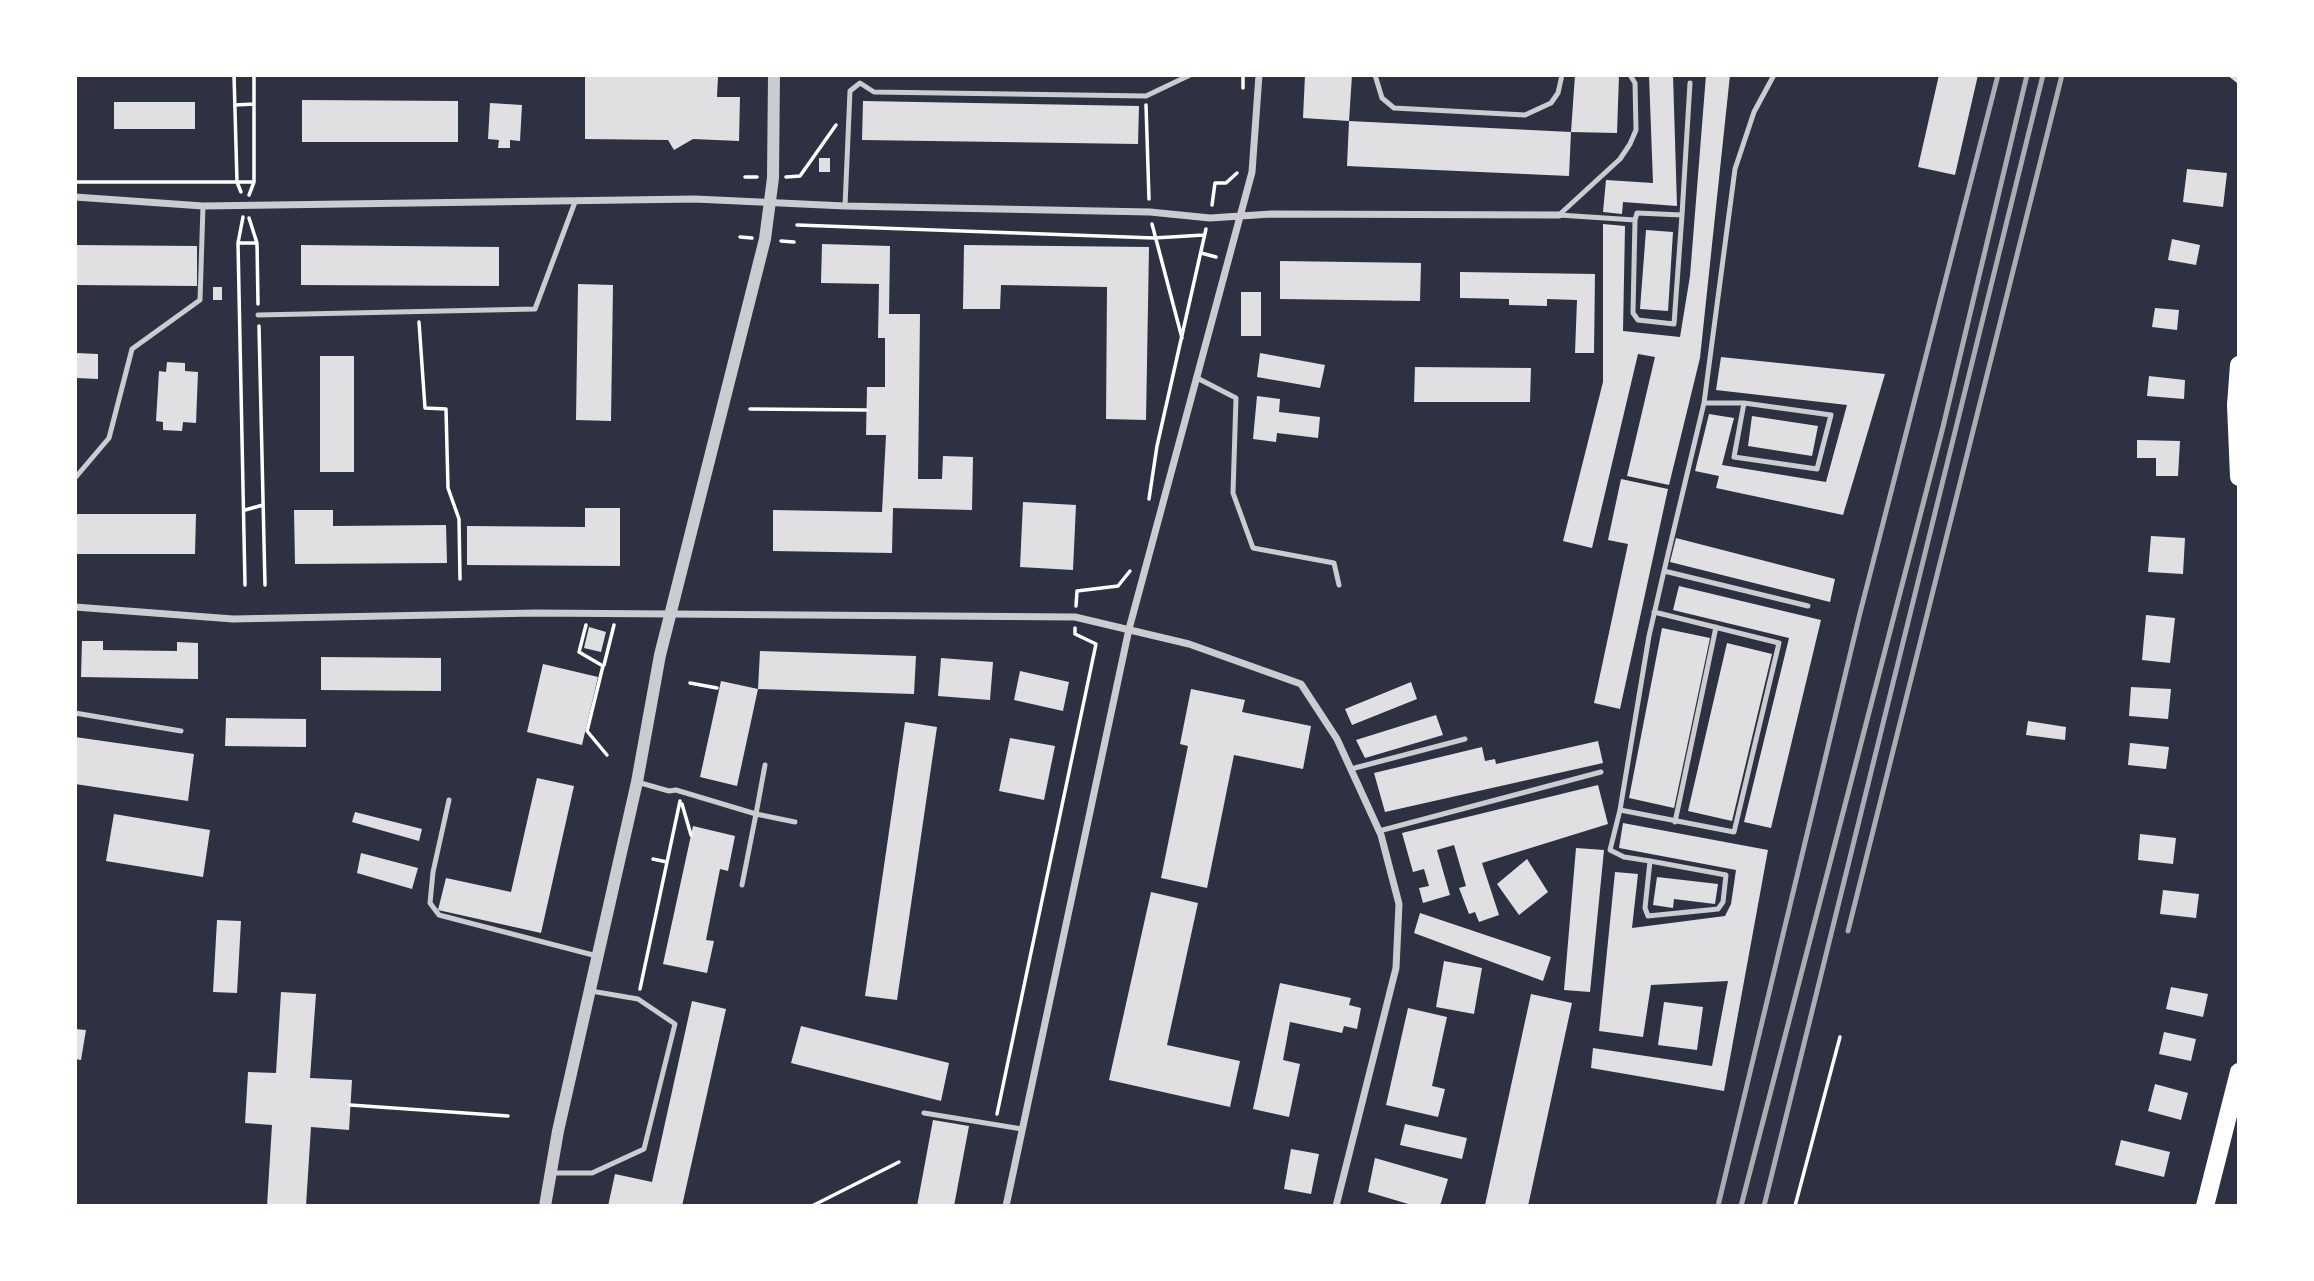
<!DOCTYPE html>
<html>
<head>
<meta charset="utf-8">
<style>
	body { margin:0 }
	#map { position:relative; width:2314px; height:1281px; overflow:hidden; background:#2d3142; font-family:Commissioner,sans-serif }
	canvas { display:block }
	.frame { position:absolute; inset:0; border:77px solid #fff; pointer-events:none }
</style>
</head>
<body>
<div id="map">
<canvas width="2314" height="1281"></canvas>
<div class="frame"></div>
</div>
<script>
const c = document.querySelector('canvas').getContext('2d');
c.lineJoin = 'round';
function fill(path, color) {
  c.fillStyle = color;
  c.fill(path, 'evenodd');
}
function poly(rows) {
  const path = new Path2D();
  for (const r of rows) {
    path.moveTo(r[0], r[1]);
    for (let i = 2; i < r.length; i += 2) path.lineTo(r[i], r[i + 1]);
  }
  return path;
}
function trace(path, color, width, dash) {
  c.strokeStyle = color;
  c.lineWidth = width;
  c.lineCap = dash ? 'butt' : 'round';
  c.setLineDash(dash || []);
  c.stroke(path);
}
const building = poly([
	[1305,75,1352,75,1349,121,1303,118],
	[1575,75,1619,76,1617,133,1571,132],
	[1649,75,1673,75,1677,206,1623,202,1622,214,1603,212,1606,180,1653,183],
	[1706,75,1730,75,1700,358,1669,485,1627,476,1655,357,1638,354,1592,548,1563,541,1603,382,1603,224,1625,226,1623,331,1680,337,1690,276],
	[1939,75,1978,75,1955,175,1918,167],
	[2227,75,2239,75,2239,81,2237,83],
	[585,76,718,77,717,97,740,97,739,141,693,139,674,150,668,140,585,139],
	[302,100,458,101,458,142,302,142],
	[863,101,1139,106,1138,144,862,140],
	[114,102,195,102,195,129,114,129],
	[490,103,522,105,520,141,510,140,510,148,498,148,499,140,488,139],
	[1349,121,1571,132,1569,176,1347,166],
	[819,158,830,158,830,172,819,172],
	[2187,169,2227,173,2223,207,2183,202],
	[1646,230,1673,232,1668,311,1640,309],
	[2172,239,2200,245,2196,265,2168,260],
	[822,244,890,246,889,314,920,314,918,479,942,479,943,456,973,457,972,510,893,508,892,553,773,551,773,510,882,512,886,435,866,435,867,387,885,387,885,338,878,338,879,284,821,283],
	[75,245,197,246,197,286,75,285],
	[301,245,499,247,499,286,301,285],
	[964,245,1149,247,1146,420,1106,419,1107,287,1001,285,1000,309,963,309],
	[1280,261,1421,263,1420,301,1280,299],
	[1460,272,1595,274,1594,353,1575,353,1577,300,1547,299,1547,306,1509,305,1509,299,1460,298],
	[578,284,613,285,611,421,576,420],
	[213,287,222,287,222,300,213,300],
	[1241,292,1261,292,1261,336,1241,336],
	[2155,308,2179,310,2177,330,2152,327],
	[76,353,98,354,98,379,76,378],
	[1260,353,1325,365,1320,388,1257,377],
	[320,356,354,356,354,472,320,472],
	[1721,357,1885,374,1843,515,1716,488,1719,476,1695,471,1709,414,1734,418,1722,465,1826,482,1847,405,1716,390],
	[167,362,185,363,185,371,198,372,196,423,183,422,182,431,163,430,163,422,156,421,159,371,166,372],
	[1415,367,1531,368,1530,402,1414,402],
	[2149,376,2185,380,2184,399,2147,396],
	[1257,396,1280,399,1279,412,1320,417,1318,438,1277,433,1276,442,1253,439],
	[1752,416,1818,426,1812,456,1748,446],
	[2137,440,2180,441,2178,476,2156,476,2156,458,2137,458],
	[1621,479,1668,489,1620,709,1594,703,1628,544,1608,540],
	[1023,502,1076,505,1073,570,1020,567],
	[585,508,620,508,620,566,467,565,467,526,585,527],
	[294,510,333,510,333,526,446,525,447,563,295,564],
	[75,514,196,514,195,554,75,554],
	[2151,536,2185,538,2183,574,2148,572],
	[1676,538,1835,579,1830,602,1670,562],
	[1679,586,1821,620,1771,828,1744,822,1789,638,1673,610],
	[2146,615,2175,618,2170,663,2142,660],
	[589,627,606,632,601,652,584,648],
	[1662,628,1710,638,1674,808,1629,798],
	[82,641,103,641,103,650,177,651,177,642,198,643,198,679,81,677],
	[1727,643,1772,654,1732,821,1688,811],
	[760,651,916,656,914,694,758,689],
	[321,657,441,658,441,691,321,690],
	[941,658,993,662,990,700,938,696],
	[543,664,598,677,582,745,527,732],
	[1020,671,1069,682,1063,711,1014,700],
	[721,681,758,689,737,786,700,777],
	[1411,682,1417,699,1352,725,1345,709],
	[2131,687,2171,689,2168,719,2129,716],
	[1191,689,1245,700,1242,712,1311,726,1303,769,1234,755,1207,888,1161,878,1188,746,1180,744],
	[1436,715,1443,735,1365,758,1356,740],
	[226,718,306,719,306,747,225,746],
	[2028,721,2066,727,2065,740,2026,735],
	[905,722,937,727,897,1000,865,996],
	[75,737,194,754,188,801,75,784],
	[1010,738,1055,746,1044,800,999,791],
	[1598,741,1603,763,1385,812,1374,773,1482,747,1485,761,1495,759,1496,764],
	[2130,743,2169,747,2166,769,2128,765],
	[537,778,574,786,541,933,438,910,446,878,511,892],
	[1598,785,1608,824,1482,863,1499,915,1479,922,1475,912,1469,914,1459,888,1466,886,1454,845,1437,850,1450,895,1423,903,1419,888,1429,886,1424,869,1413,872,1402,833],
	[355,812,422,829,419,841,352,822],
	[114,814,210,830,203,877,106,861],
	[1623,823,1768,850,1724,1091,1591,1068,1593,1048,1712,1066,1728,981,1651,985,1643,1037,1599,1031,1615,872,1638,874,1632,928,1725,916,1731,904,1736,870,1619,848],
	[693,826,735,836,728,871,720,869,706,940,714,941,707,973,663,964],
	[2140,834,2176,838,2173,864,2138,860],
	[1576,848,1604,850,1590,992,1564,990],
	[361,853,418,868,412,889,357,873],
	[1527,859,1548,892,1519,915,1497,884],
	[1657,877,1718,884,1715,904,1674,899,1673,908,1653,905],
	[2163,890,2199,894,2196,918,2160,914],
	[1151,892,1198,903,1167,1045,1240,1061,1230,1107,1109,1080],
	[1420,913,1551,957,1543,981,1414,933],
	[217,920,241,921,237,993,213,992],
	[1444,961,1482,968,1474,1014,1436,1007],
	[1280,983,1351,998,1349,1005,1361,1008,1357,1029,1344,1026,1342,1033,1290,1022,1283,1060,1300,1064,1289,1117,1253,1109],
	[2171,987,2208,994,2203,1017,2166,1009],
	[281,992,316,994,310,1078,352,1080,349,1130,311,1127,306,1206,267,1206,272,1125,245,1123,248,1072,276,1073],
	[1531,994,1572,1003,1528,1206,1490,1206,1485,1205],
	[692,1001,726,1009,682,1206,608,1206,615,1174,652,1182],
	[1664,1002,1703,1007,1697,1050,1658,1045],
	[1408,1008,1447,1017,1432,1086,1445,1089,1438,1117,1386,1105],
	[801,1026,949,1063,941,1101,791,1063],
	[75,1029,86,1030,81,1060,75,1059],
	[2164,1032,2196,1039,2191,1061,2159,1054],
	[2155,1084,2188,1093,2181,1120,2148,1111],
	[933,1120,969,1126,954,1206,917,1206],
	[1405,1124,1467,1138,1462,1159,1400,1145],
	[2121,1140,2170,1152,2164,1177,2115,1165],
	[1291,1149,1319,1154,1311,1194,1284,1189],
	[1375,1158,1448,1179,1440,1206,1415,1206,1368,1192]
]);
const path = poly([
	[234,75,237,182,254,182],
	[1243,75,1243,88],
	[235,105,254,104],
	[1146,105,1149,199],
	[745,177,757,177],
	[786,177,800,176,836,125],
	[75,182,237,182,241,192],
	[249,195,254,182,254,75],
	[1212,205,1215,183,1226,183,1237,173],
	[243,217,238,243,245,585],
	[249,218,257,243,258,304],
	[1152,224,1182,338],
	[797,225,1154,238,1204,235],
	[740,237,752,238],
	[781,241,794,242],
	[238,243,257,243],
	[1201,253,1216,257],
	[419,322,425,408,446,409,448,488,459,519,460,579],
	[259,326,265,585],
	[750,409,866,410],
	[1149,499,1157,446,1206,229],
	[245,510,263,505],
	[1076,606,1077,591,1118,586,1130,571],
	[586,625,579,652,603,666,587,731,607,755],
	[604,665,614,625],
	[690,683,717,688],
	[682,804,691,835],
	[653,859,667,862],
	[640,989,680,801],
	[350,1105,508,1116],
	[997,1114,1096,644,1075,634,1075,628],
	[812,1206,899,1162],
	[1795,1206,1840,1037]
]);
const service = poly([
	[1375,75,1382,98,1394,108,1525,115,1551,103,1558,93,1562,75],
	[845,206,850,91,860,83,874,92,1146,96,1190,75],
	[1559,215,1635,220,1637,213,1682,215,1674,324,1638,320,1633,313,1635,220],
	[1559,215,1620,159,1630,144,1636,130,1635,83,1630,75],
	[1682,215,1690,83],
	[258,315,535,309,575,202],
	[1197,378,1236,398,1233,493,1253,548,1334,563,1339,585],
	[1704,403,1744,403,1831,415,1817,469,1734,457,1744,403],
	[75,478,109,438,132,349,200,300,203,206],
	[1664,571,1808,606],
	[1654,612,1779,643,1734,832,1620,810,1649,636,1664,571,1704,403,1735,169,1754,112,1774,75],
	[75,713,181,731],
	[765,765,756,814,795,822],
	[1351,769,1465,739],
	[637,782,669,791,676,790,756,814,742,885],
	[449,800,433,872,430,903,439,915,597,956],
	[1620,810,1610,850,1624,857,1650,861,1726,875,1723,902,1718,909,1648,916,1645,908,1650,861],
	[1675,822,1716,627],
	[1379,831,1601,772],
	[924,1113,1022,1129],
	[552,1173,592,1173,644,1149,675,1024,638,999,591,991]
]);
const minor = poly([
	[75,197,203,206,695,199,845,206,1150,212,1210,218,1271,214,1559,215],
	[75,607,233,619,536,613,1075,617,1189,644,1301,684,1337,739,1381,835,1399,904,1396,968,1336,1206],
	[1006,1206,1129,629,1252,172,1259,75]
]);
const tertiary = poly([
	[545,1206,558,1131,637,782,660,655,765,239,773,178,774,75]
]);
const primary = poly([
	[2239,365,2236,405,2239,477],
	[2205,1206,2239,1072]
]);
const rail = poly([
	[1848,931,2062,75],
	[1718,1206,1860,613,1998,75],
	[1741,1206,1943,427,2027,75],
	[1764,1206,2043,75]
]);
fill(building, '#e0e0e3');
trace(path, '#fff', 3.5);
trace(service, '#caccd0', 5);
trace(minor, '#caccd0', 7);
trace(tertiary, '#caccd0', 12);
trace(primary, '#fff', 18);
trace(rail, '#abadb3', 5);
</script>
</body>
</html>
